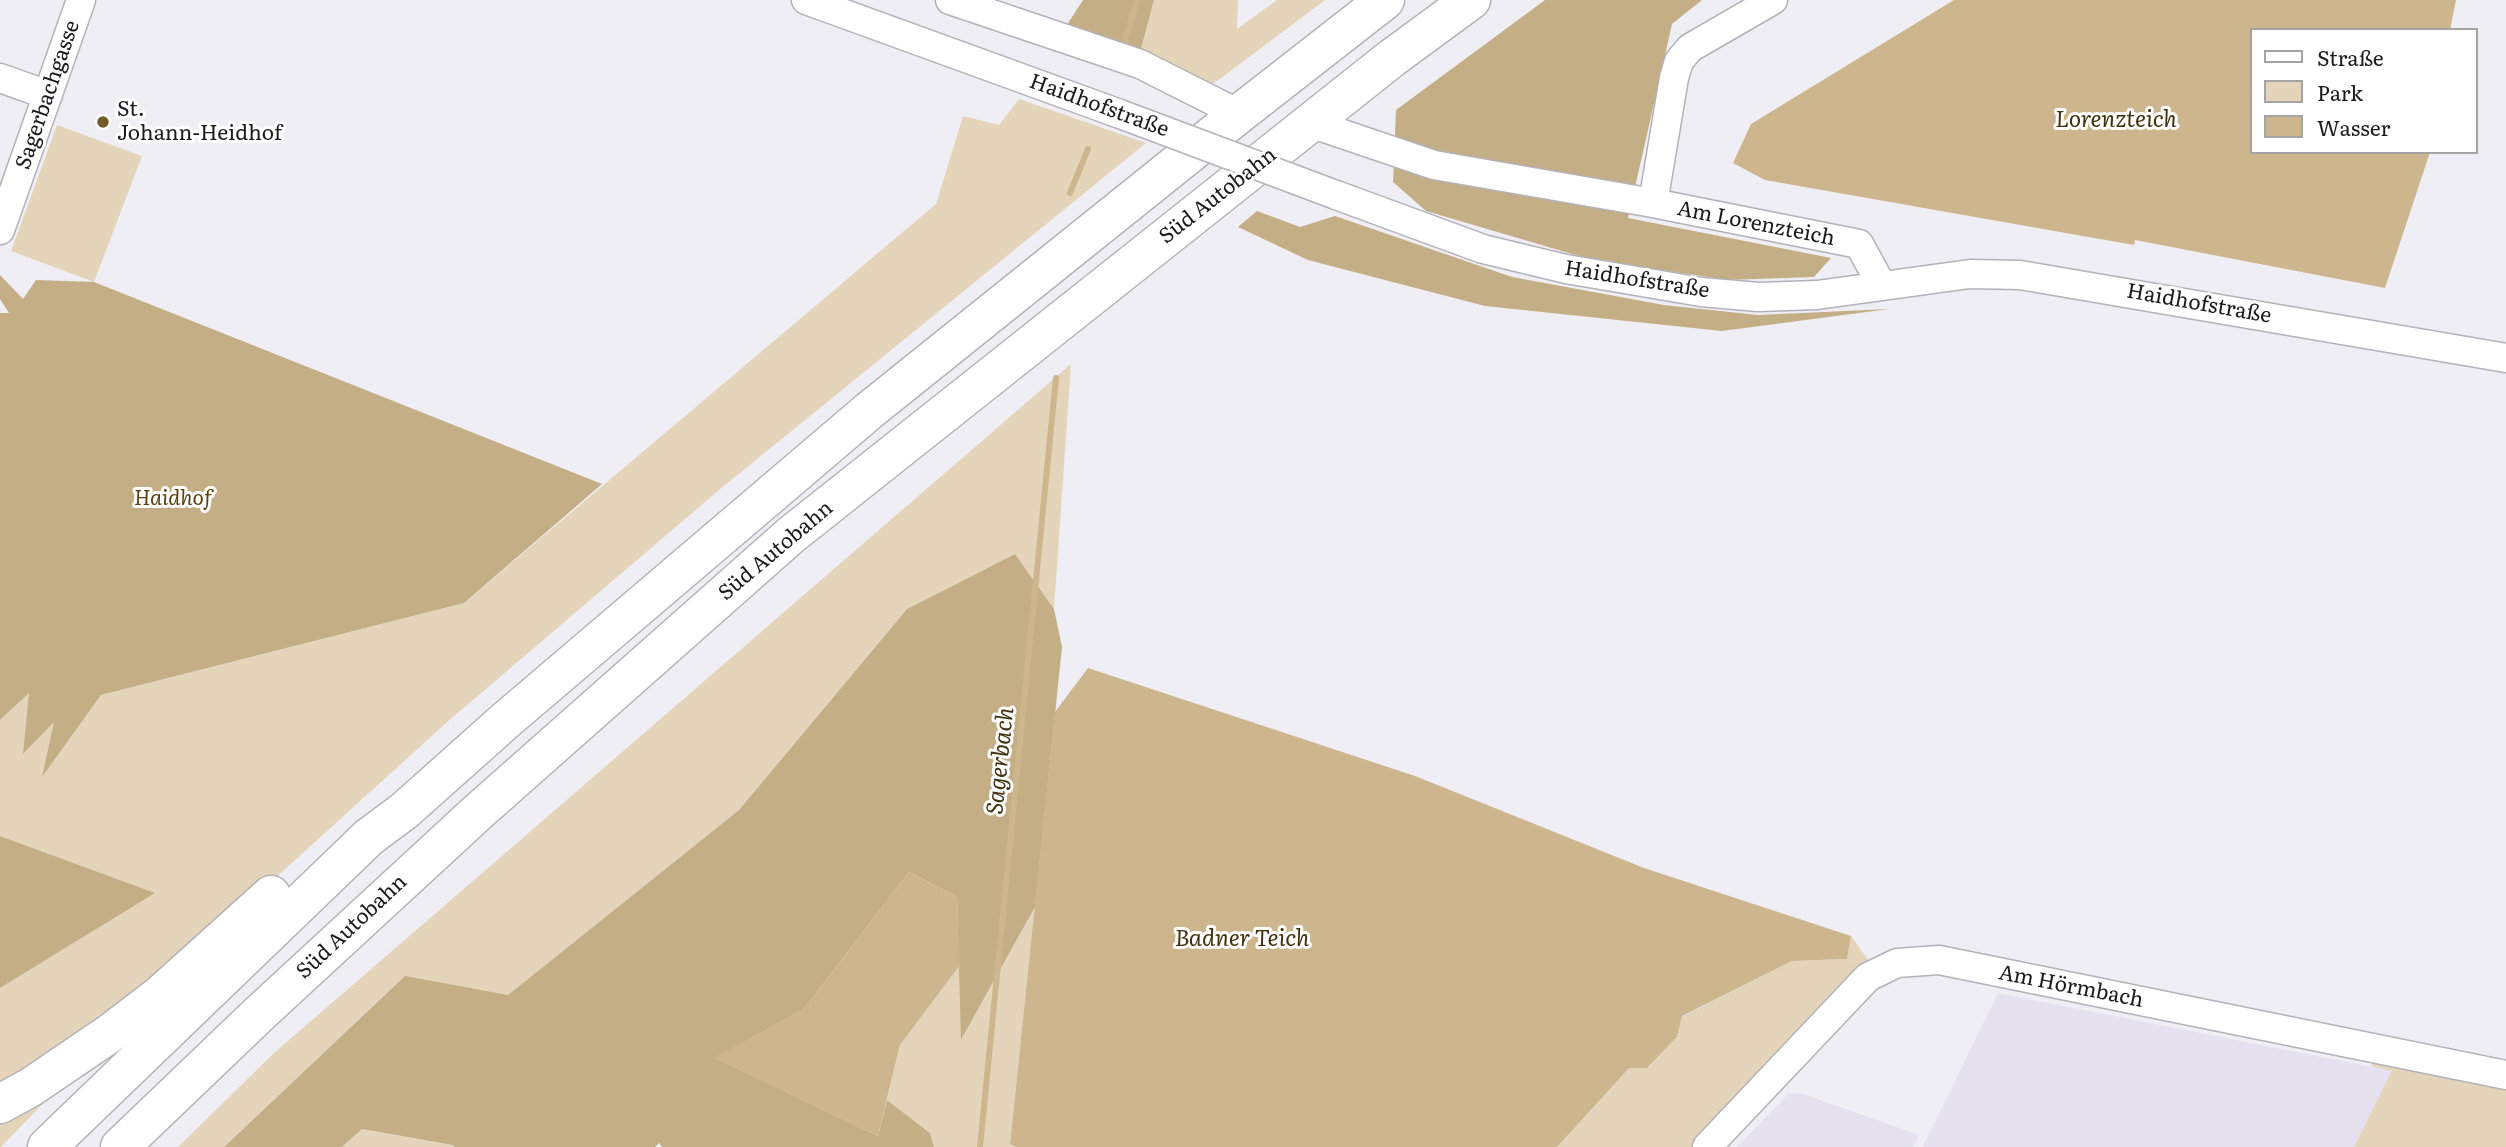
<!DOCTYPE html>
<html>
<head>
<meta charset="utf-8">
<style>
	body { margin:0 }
	#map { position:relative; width:2506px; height:1147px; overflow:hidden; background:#efeef4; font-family:Literata,serif }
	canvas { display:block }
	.legend { position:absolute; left:2250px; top:28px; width:228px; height:126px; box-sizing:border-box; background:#fff; border:2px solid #a4a4a5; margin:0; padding:9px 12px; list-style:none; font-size:21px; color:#1b1b1d }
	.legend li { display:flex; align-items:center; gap:14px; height:35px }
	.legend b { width:35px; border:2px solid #a4a4a5 }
</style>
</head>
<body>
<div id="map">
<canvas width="2506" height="1147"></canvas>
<ul class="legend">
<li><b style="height:9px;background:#fff"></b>Straße</li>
<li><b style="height:19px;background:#e4d5ba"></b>Park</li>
<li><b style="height:19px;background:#cdb68e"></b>Wasser</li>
</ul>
</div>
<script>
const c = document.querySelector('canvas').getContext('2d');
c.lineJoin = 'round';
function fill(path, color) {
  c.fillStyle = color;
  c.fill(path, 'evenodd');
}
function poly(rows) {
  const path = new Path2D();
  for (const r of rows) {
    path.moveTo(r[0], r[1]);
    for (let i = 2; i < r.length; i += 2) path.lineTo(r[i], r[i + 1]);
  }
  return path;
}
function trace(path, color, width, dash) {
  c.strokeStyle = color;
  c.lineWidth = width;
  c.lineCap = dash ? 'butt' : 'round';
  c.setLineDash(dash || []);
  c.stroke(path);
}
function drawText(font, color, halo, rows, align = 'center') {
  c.font = font + ' Literata,serif';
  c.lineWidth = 6;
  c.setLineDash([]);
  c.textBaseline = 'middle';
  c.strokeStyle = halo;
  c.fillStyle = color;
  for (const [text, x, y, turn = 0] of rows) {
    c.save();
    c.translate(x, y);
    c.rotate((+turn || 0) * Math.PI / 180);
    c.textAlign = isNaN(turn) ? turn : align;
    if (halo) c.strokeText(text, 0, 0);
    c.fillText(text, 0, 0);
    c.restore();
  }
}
const built = poly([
	[1998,993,2393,1071,2354,1147,1923,1147],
	[1800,1093,1919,1135,1913,1147,1737,1147,1788,1094]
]);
const green = poly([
	[1154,0,1238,0,1237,29,1277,0,1325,0,1213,84,1141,49],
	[1019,99,1146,143,719,490,446,723,184,961,0,1089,0,988,154,893,0,836,0,720,30,692,24,753,55,720,43,775,101,695,464,603,936,204,963,116,999,125],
	[57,125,142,156,94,282,11,251],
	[1071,364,1054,609,1015,554,907,609,739,810,508,995,404,977,224,1147,178,1147,274,1053],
	[1035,907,1010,1143,1016,1147,934,1147,930,1133,887,1100,900,1045,960,965,962,1039],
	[1851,936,1884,982,1723,1147,1557,1147,1629,1067,1647,1068,1677,1037,1681,1017,1792,961,1847,959],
	[2379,1057,2506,1087,2506,1147,2354,1147,2392,1071,2371,1066],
	[55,1091,1,1147,0,1147,0,1119],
	[362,1129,453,1145,454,1147,342,1147]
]);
const forest = poly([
	[1083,0,1154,0,1141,49,1065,28],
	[1545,0,1702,0,1672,24,1628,218,1831,258,1814,277,1728,280,1589,259,1426,211,1393,182,1396,110],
	[1257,211,1300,227,1335,216,1512,277,1664,305,1758,315,1889,309,1722,331,1485,306,1308,260,1238,227],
	[0,275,23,299,36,280,94,282,602,484,464,603,101,695,42,777,54,722,23,754,29,693,0,720,0,313,9,313,0,299],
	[1015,554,1054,609,1062,647,1035,907,961,1040,957,897,909,872,804,1009,715,1058,878,1136,887,1100,930,1133,934,1147,662,1147,659,1143,655,1147,454,1147,453,1145,362,1129,342,1147,224,1147,405,976,508,995,739,810,907,609],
	[0,836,155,893,0,988]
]);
const water = poly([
	[1954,0,2456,0,2450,30,2252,30,2252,152,2430,152,2385,288,2135,240,2134,245,1765,180,1733,163,1751,124],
	[1088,668,1415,776,1644,868,1851,936,1847,959,1792,961,1682,1016,1677,1037,1647,1068,1629,1068,1557,1147,1016,1147,1010,1144,1055,712],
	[909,872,957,897,960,965,900,1045,878,1136,714,1058,804,1009]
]);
const stream = poly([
	[1123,48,1137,0],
	[1070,193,1088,149],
	[980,1147,1056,378]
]);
const minor = poly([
	[806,0,1120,114],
	[950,0,1140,64,1239,114],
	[0,78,48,95],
	[1310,123,1434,165,1653,203,1859,244,1882,286],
	[1336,195,1483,249,1566,269,1701,292,1758,297,1817,295,1970,274,2020,275,2506,358],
	[1653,203,1674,78,1679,61,1690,48,1773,0],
	[0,230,81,0],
	[1707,1147,1868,977,1897,963,1939,960,2506,1075]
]);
const highway = poly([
	[0,1104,31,1087,109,1034,160,995,271,895],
	[47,1147,369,837,404,811,506,720,870,410,1239,114,1385,0],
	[120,1147,259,1014,478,812,791,535,1392,58,1471,0]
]);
const minorBridge = poly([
	[1120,114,1336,195]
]);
const markers = [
	[103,122,7,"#735b2b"]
];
const streetNames = [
	["Sagerbachgasse",48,95,-71],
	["Haidhofstraße",1099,106,20],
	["Süd Autobahn",1218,196,-38],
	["Am Lorenzteich",1756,224,11],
	["Haidhofstraße",1637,280,9],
	["Haidhofstraße",2199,304,10],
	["Süd Autobahn",776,551,-40],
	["Süd Autobahn",352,927,-43],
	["Am Hörmbach",2071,987,11]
];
const poiNames = [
	["St.",117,110],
	["Johann-Heidhof",117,134]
];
const parkNames = [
	["Haidhof",173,499]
];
const waterNames = [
	["Lorenzteich",2116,120],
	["Sagerbach",1001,761,-84],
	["Badner Teich",1242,939]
];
fill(built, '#e5e1ef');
fill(green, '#e4d5ba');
fill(forest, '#c4ae86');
fill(water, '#cdb68e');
trace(stream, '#cdb68e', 6);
trace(minor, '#b3b2b8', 31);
trace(highway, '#b3b2b8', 41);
trace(minor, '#fff', 28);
trace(highway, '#fff', 38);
trace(minorBridge, '#b3b2b8', 31, []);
trace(minorBridge, '#fff', 28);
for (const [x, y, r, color] of markers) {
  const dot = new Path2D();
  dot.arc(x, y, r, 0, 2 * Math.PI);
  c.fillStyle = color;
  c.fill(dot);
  trace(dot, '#fff', 2.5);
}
drawText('21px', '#1b1b1d', '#fff', streetNames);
drawText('21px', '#1b1b1d', '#fff', poiNames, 'left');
drawText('italic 21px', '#5a4311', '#fff', parkNames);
drawText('italic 23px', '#423110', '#fff', waterNames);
</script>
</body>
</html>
